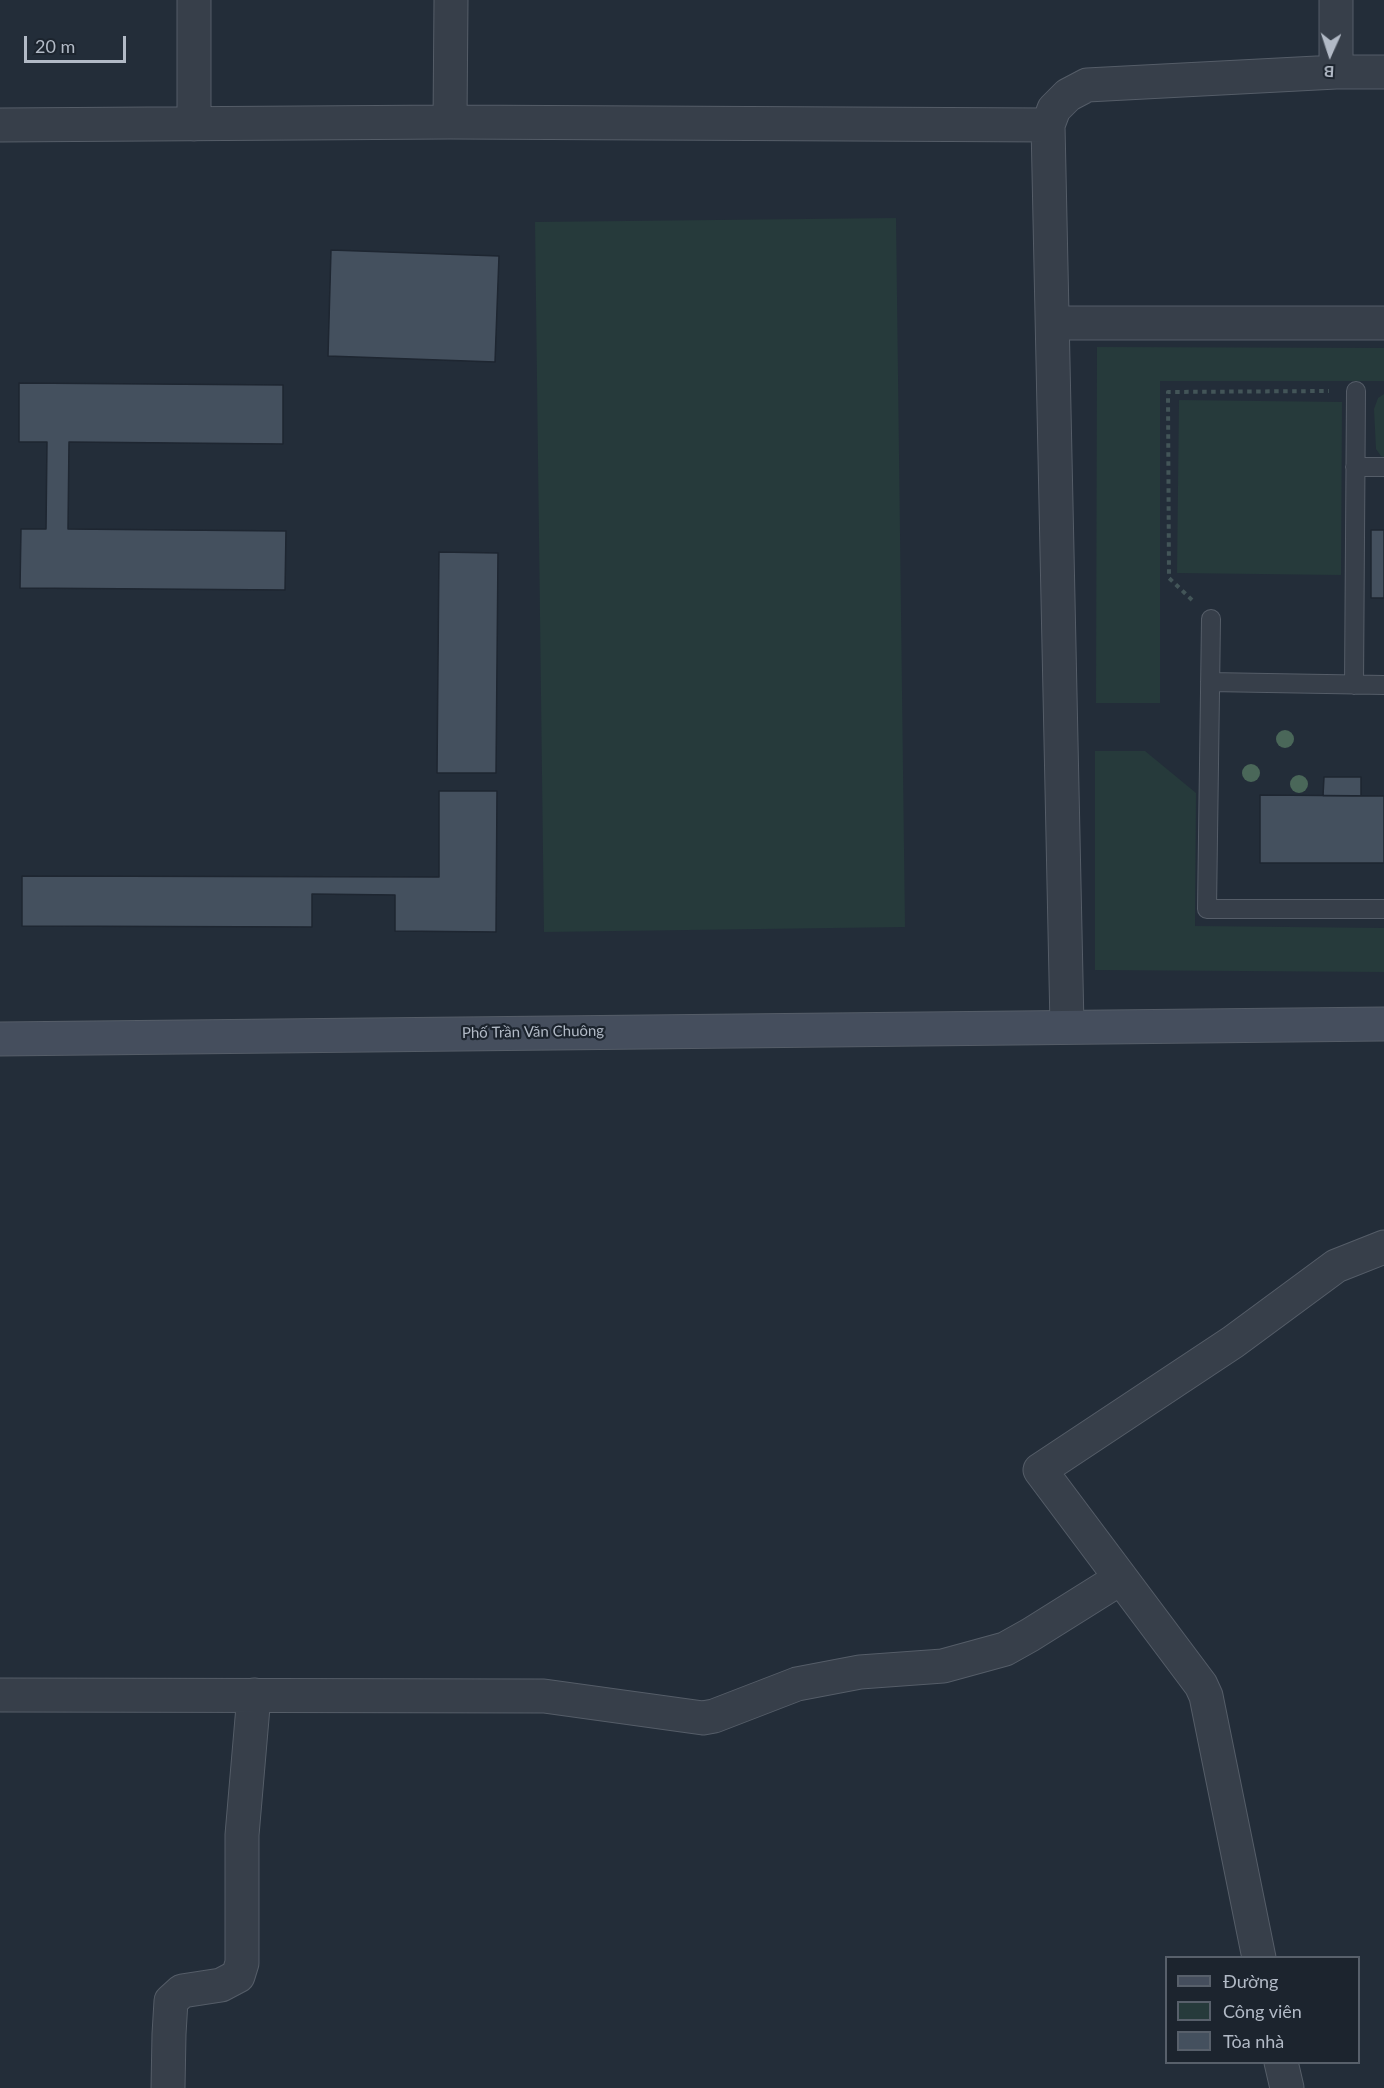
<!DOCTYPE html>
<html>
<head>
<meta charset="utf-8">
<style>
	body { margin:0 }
	#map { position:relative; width:1384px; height:2088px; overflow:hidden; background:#232d39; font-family:Lato,sans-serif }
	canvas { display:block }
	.legend { position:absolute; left:1165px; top:1956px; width:195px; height:108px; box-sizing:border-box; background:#1c242e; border:2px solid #58606b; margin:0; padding:8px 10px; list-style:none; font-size:18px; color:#b2bac6 }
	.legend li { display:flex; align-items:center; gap:12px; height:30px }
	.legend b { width:30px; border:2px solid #58606b }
	.north { position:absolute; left:1300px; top:24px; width:60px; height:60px; -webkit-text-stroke:4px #1c242e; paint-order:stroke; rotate:183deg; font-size:16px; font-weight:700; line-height:24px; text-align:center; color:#b2bac6 }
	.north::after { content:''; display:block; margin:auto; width:21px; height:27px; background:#b2bac6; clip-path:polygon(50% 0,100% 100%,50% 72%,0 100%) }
	.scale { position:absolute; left:24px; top:36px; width:102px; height:27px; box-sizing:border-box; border:3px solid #b2bac6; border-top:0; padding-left:8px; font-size:18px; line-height:21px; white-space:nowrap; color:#b2bac6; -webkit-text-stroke:4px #1c242e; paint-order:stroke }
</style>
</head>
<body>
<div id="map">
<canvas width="1384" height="2088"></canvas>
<ul class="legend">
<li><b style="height:8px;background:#454e5d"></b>Đường</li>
<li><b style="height:16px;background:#263a3b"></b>Công viên</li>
<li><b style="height:16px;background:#44505e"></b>Tòa nhà</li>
</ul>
<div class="north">B</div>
<div class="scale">20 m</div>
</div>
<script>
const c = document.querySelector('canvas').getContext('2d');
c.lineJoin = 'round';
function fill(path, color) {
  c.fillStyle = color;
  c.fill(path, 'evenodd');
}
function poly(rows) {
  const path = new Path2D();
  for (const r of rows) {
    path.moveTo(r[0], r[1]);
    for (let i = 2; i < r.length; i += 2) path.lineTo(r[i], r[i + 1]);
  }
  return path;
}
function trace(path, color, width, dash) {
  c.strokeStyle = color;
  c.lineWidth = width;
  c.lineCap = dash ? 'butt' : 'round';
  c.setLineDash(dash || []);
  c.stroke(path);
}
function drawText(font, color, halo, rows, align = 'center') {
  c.font = font + ' Lato,sans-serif';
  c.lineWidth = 4.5;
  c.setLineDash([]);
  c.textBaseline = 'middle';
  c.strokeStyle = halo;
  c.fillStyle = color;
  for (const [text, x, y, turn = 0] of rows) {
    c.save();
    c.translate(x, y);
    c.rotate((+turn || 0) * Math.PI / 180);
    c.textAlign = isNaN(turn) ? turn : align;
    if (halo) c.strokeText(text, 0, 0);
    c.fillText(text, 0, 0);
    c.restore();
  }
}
const green = poly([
	[896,218,905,927,544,932,535,222],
	[1097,347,1384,348,1384,381,1160,381,1160,703,1096,703],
	[1384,394,1384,457,1381,456,1376,449,1374,409,1378,398],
	[1179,400,1342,402,1341,575,1177,573],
	[1095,751,1145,751,1196,793,1195,926,1384,928,1384,972,1095,970]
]);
const building = poly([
	[331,250,499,256,495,362,328,356,331,250],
	[19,383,283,385,283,444,69,442,68,529,286,531,285,590,20,588,21,529,46,529,47,442,19,442,19,383],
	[1371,530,1384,530,1384,598,1371,598,1371,530],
	[439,552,498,553,496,773,437,773,439,552],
	[1324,777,1361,777,1361,796,1323,796,1324,777],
	[439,791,497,791,496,932,395,931,395,895,312,894,312,927,22,926,22,876,439,877,439,791],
	[1260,795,1384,796,1384,863,1260,863,1260,795]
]);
const path = poly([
	[1192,600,1169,578,1168,392,1329,391]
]);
const lane = poly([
	[1355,467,1384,467],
	[1211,619,1207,909,1384,909],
	[1210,682,1384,685],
	[1354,685,1356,391]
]);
const street = poly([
	[1336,72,1336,0],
	[450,122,451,0],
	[194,124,194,0],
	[0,125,450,122,1048,125],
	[1053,323,1384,323],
	[1067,1026,1048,125,1054,109,1068,95,1087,85,1336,72,1384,72],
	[0,1695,544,1696,703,1718,714,1716,797,1684,860,1672,943,1666,1005,1649,1030,1635,1121,1578],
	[1259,1958,1206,1696,1201,1685,1040,1470,1233,1342,1336,1266,1384,1247],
	[1281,2062,1287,2088],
	[168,2088,169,2034,171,2001,182,1991,221,1985,238,1976,242,1963,242,1835,254,1695]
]);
const secondary = poly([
	[0,1039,1384,1024]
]);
const trees = [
	[1285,739],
	[1251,773],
	[1299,784]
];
const streetNames = [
	["Phố Trần Văn Chuông",533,1032,-1]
];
fill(green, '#263a3b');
fill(building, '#44505e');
trace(building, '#1e2631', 1.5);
trace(lane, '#555d68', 20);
trace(street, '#555d68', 35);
trace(secondary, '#555d68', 35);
trace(path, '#435558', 4, [4.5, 4.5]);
trace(lane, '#373f4a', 18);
trace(street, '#373f4a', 33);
trace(secondary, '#454e5d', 33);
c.fillStyle = '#4a6759';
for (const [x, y] of trees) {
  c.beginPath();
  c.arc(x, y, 9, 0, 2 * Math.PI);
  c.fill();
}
drawText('15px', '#b2bac6', '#1c242e', streetNames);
</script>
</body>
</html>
